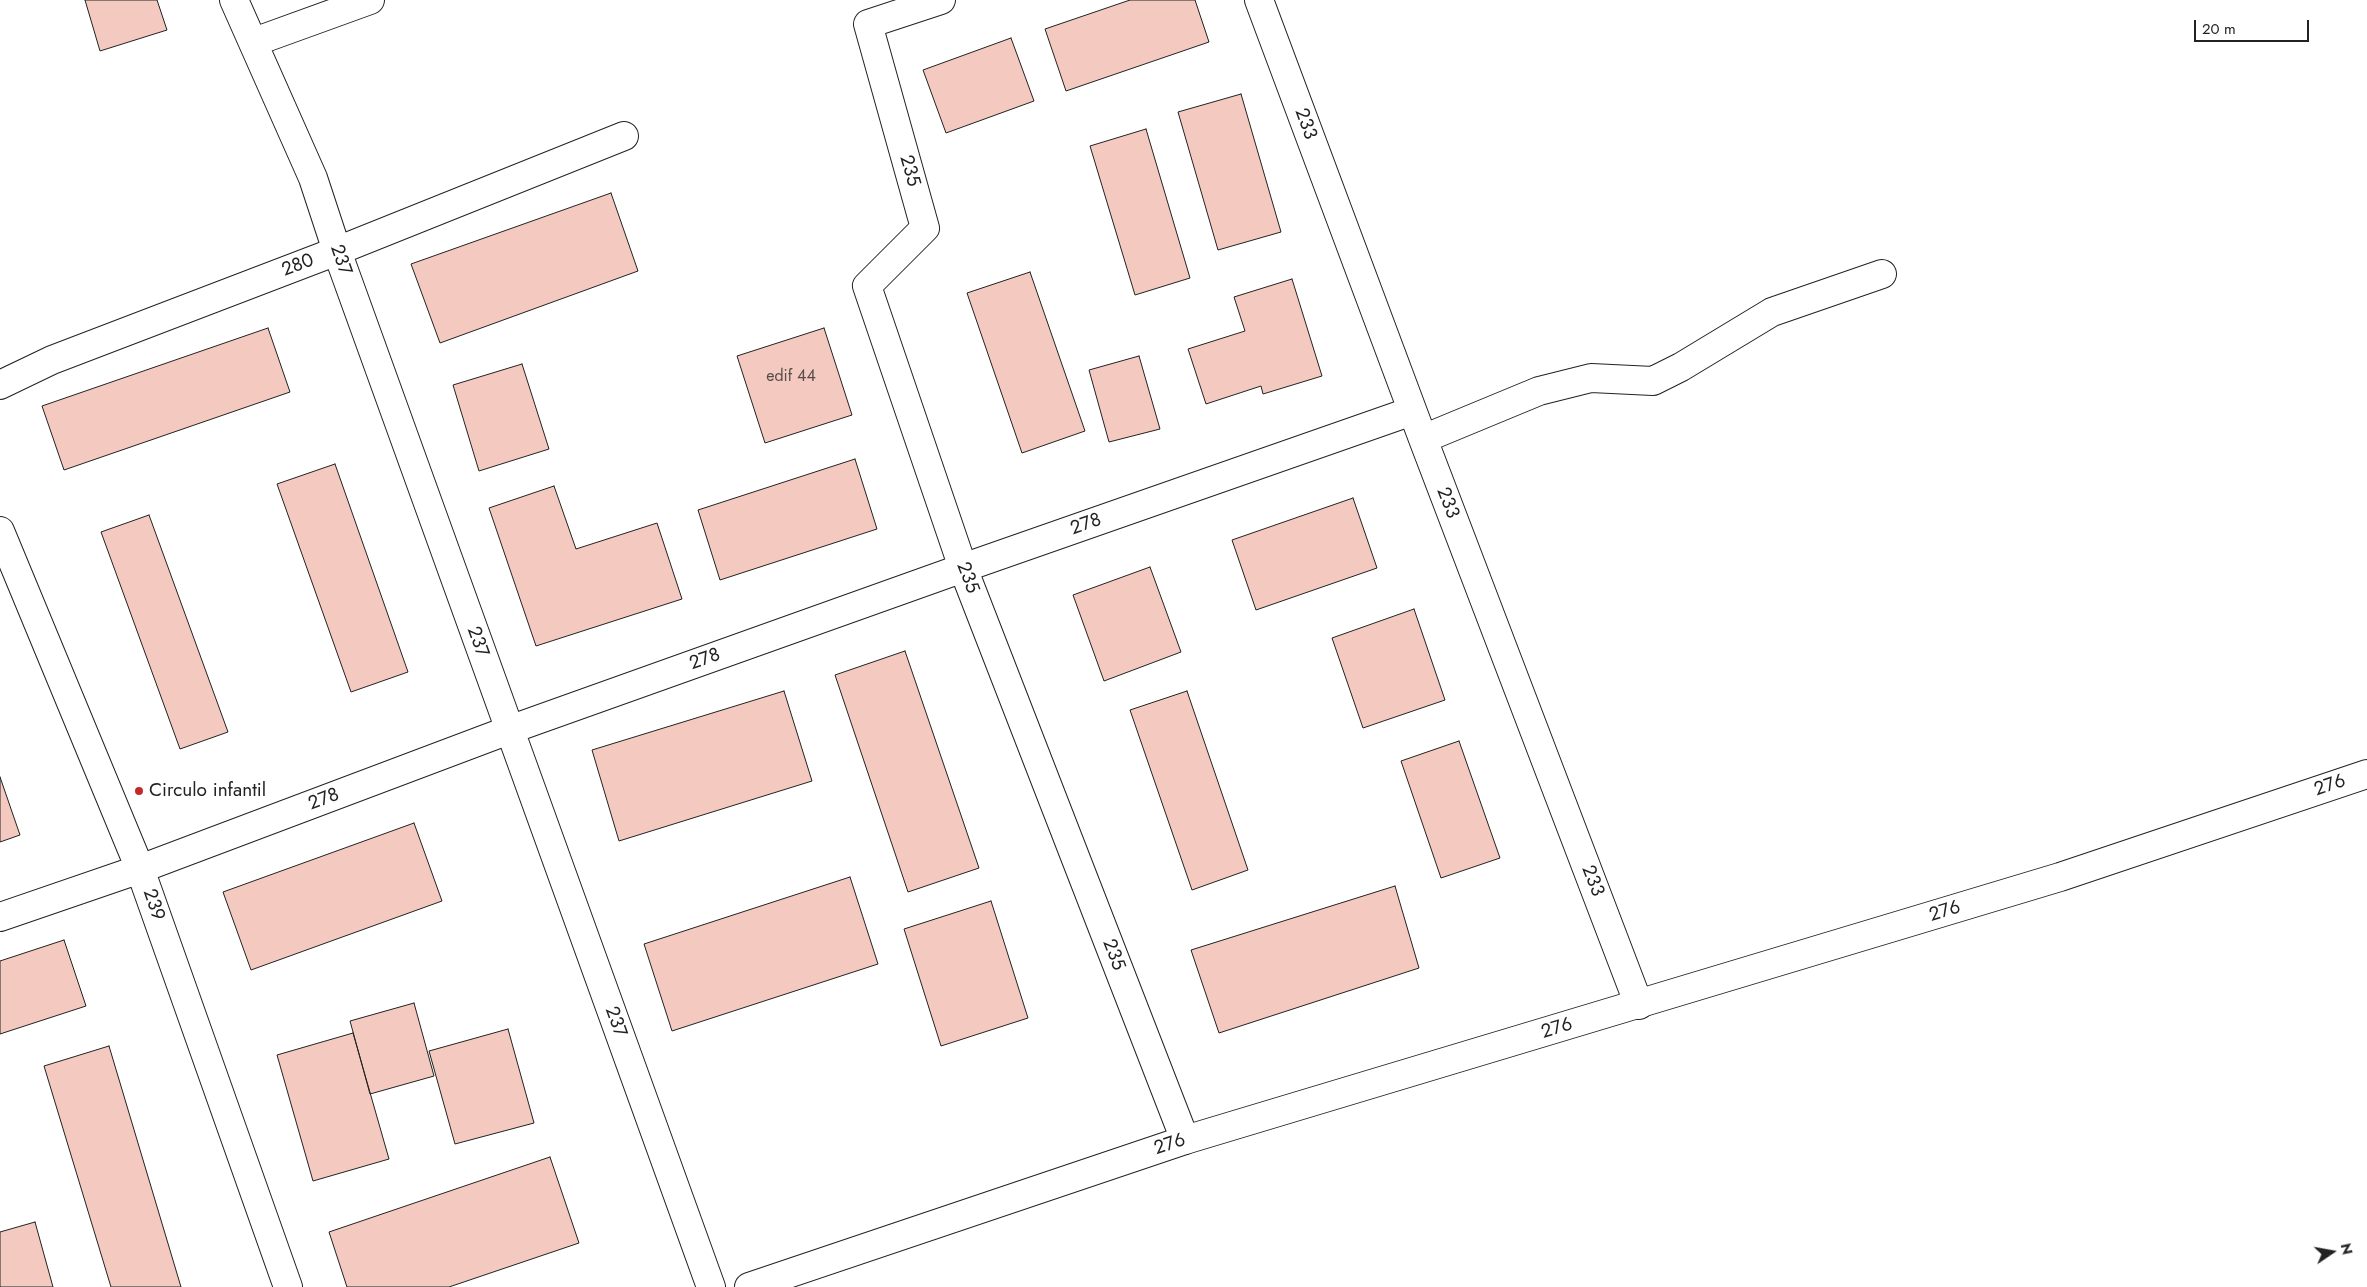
<!DOCTYPE html>
<html>
<head>
<meta charset="utf-8">
<style>
	body { margin:0 }
	#map { position:relative; width:2367px; height:1287px; overflow:hidden; background:#fff; font-family:Jost,sans-serif }
	canvas { display:block }
	.north { position:absolute; left:2307px; top:1227px; width:50px; height:50px; -webkit-text-stroke:4px #fff; paint-order:stroke; rotate:78deg; font-size:14px; font-weight:700; line-height:20px; text-align:center; color:#222 }
	.north::after { content:''; display:block; margin:auto; width:18px; height:22px; background:#222; clip-path:polygon(50% 0,100% 100%,50% 72%,0 100%) }
	.scale { position:absolute; left:2194px; top:20px; width:115px; height:22px; box-sizing:border-box; border:2px solid #222; border-top:0; padding-left:6px; font-size:15px; line-height:18px; white-space:nowrap; color:#222; -webkit-text-stroke:4px #fff; paint-order:stroke }
</style>
</head>
<body>
<div id="map">
<canvas width="2367" height="1287"></canvas>
<div class="north">N</div>
<div class="scale">20 m</div>
</div>
<script>
const c = document.querySelector('canvas').getContext('2d');
c.lineJoin = 'round';
function fill(path, color) {
  c.fillStyle = color;
  c.fill(path, 'evenodd');
}
function poly(rows) {
  const path = new Path2D();
  for (const r of rows) {
    path.moveTo(r[0], r[1]);
    for (let i = 2; i < r.length; i += 2) path.lineTo(r[i], r[i + 1]);
  }
  return path;
}
function trace(path, color, width, dash) {
  c.strokeStyle = color;
  c.lineWidth = width;
  c.lineCap = dash ? 'butt' : 'round';
  c.setLineDash(dash || []);
  c.stroke(path);
}
function drawText(font, color, halo, rows, align = 'center') {
  c.font = font + ' Jost,sans-serif';
  c.lineWidth = 4;
  c.setLineDash([]);
  c.textBaseline = 'middle';
  c.strokeStyle = halo;
  c.fillStyle = color;
  for (const [text, x, y, turn = 0] of rows) {
    c.save();
    c.translate(x, y);
    c.rotate((+turn || 0) * Math.PI / 180);
    c.textAlign = isNaN(turn) ? turn : align;
    if (halo) c.strokeText(text, 0, 0);
    c.fillText(text, 0, 0);
    c.restore();
  }
}
const building = poly([
	[85,0,157,0,167,30,100,51,85,0],
	[1130,0,1195,0,1209,42,1066,91,1045,29,1130,0],
	[1011,38,1034,101,946,133,923,70,1011,38],
	[1241,94,1281,232,1218,250,1178,112,1241,94],
	[1146,129,1190,278,1135,295,1090,146,1146,129],
	[611,193,638,271,440,343,411,264,611,193],
	[1030,272,1085,431,1022,453,967,293,1030,272],
	[1292,279,1322,376,1263,394,1261,386,1206,404,1188,349,1245,331,1234,297,1292,279],
	[268,328,290,392,64,470,42,406,268,328],
	[824,328,852,415,765,443,737,356,824,328],
	[1139,356,1160,429,1109,442,1089,370,1139,356],
	[522,364,549,449,479,471,453,385,522,364],
	[855,459,877,529,720,580,698,510,855,459],
	[335,464,408,672,351,692,277,484,335,464],
	[554,486,576,549,657,523,682,599,536,646,489,508,554,486],
	[1353,498,1377,568,1256,610,1232,540,1353,498],
	[149,515,228,732,180,749,101,532,149,515],
	[1150,567,1181,652,1104,681,1073,595,1150,567],
	[1414,609,1445,700,1363,728,1332,638,1414,609],
	[905,651,979,868,908,892,835,675,905,651],
	[784,691,812,781,619,841,592,750,784,691],
	[1187,691,1248,870,1192,890,1130,710,1187,691],
	[1459,741,1500,858,1441,878,1401,761,1459,741],
	[0,777,20,835,0,842,0,777],
	[414,823,442,901,251,970,223,892,414,823],
	[850,877,878,964,672,1031,644,944,850,877],
	[1395,886,1419,968,1219,1033,1191,950,1395,886],
	[991,901,1028,1018,941,1046,904,929,991,901],
	[64,940,86,1006,0,1034,0,961,64,940],
	[414,1003,434,1076,370,1094,350,1021,414,1003],
	[508,1029,534,1123,455,1144,429,1051,508,1029],
	[353,1033,389,1159,313,1181,277,1055,353,1033],
	[109,1046,181,1287,111,1287,44,1066,109,1046],
	[550,1157,579,1243,449,1287,347,1287,329,1232,550,1157],
	[35,1222,53,1287,0,1287,0,1232,35,1222]
]);
const street = poly([
	[234,0,313,178,337,251,711,1287],
	[941,0,868,24,925,228,867,286,963,568,1185,1140],
	[1259,0,1423,439,1639,1005],
	[254,42,370,0],
	[0,385,52,360,337,251,624,136],
	[1423,439,1539,391,1591,378,1653,381,1681,367,1772,312,1882,274],
	[0,531,140,869,288,1287],
	[0,917,140,869,509,730,963,568,1412,411]
]);
const secondary = poly([
	[749,1287,1185,1140,2060,877,2367,774]
]);
const markers = [
	[139,791,5,"#c62828"]
];
const numberNames = [
	["edif 44",791,377]
];
const streetNames = [
	["233",1305,124,70],
	["235",909,171,74],
	["237",340,260,71],
	["280",298,266,-21],
	["233",1447,503,69],
	["278",1086,525,-19],
	["235",967,578,69],
	["237",477,642,70],
	["278",705,660,-20],
	["276",2330,786,-19],
	["278",324,800,-21],
	["233",1592,881,69],
	["239",153,905,71],
	["276",1945,912,-17],
	["235",1113,955,69],
	["237",615,1022,70],
	["276",1557,1029,-17],
	["276",1170,1145,-18]
];
const poiNames = [
	["Circulo infantil",149,791]
];
fill(building, '#f3c9c0');
trace(building, '#222', 1);
trace(street, '#222', 30);
trace(secondary, '#222', 30);
trace(street, '#fff', 28);
trace(secondary, '#fff', 28);
for (const [x, y, r, color] of markers) {
  const dot = new Path2D();
  dot.arc(x, y, r, 0, 2 * Math.PI);
  c.fillStyle = color;
  c.fill(dot);
  trace(dot, '#fff', 2);
}
drawText('16px', '#564c4a', null, numberNames);
drawText('19px', '#222', '#fff', streetNames);
drawText('19px', '#222', '#fff', poiNames, 'left');
</script>
</body>
</html>
